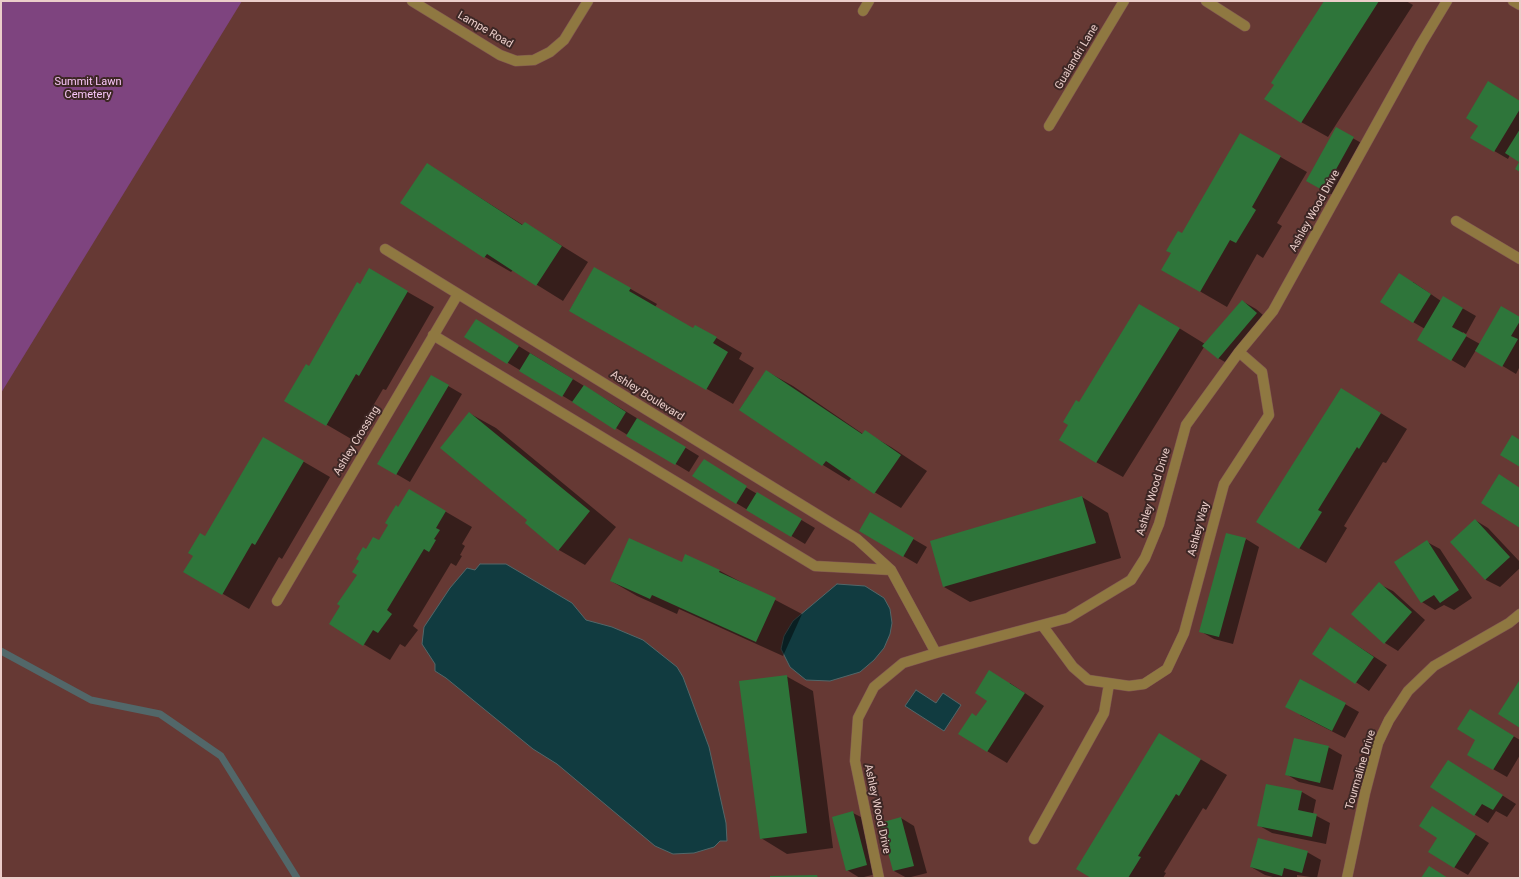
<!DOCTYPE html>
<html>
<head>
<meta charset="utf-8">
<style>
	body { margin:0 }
	#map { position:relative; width:1521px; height:879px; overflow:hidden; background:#663934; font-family:Roboto,sans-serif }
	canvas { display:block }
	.frame { position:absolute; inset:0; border:2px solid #ebceca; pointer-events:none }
</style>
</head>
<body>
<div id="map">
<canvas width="1521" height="879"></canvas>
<div class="frame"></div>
</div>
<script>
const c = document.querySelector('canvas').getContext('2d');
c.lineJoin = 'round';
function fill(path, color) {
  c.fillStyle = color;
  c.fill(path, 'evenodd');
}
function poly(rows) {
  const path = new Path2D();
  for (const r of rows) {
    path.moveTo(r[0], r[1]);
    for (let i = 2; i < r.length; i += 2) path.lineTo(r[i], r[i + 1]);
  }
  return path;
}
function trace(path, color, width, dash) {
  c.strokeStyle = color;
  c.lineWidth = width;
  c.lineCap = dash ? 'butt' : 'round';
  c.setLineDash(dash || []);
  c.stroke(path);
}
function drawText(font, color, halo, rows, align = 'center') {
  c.font = font + ' Roboto,sans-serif';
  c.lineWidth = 4;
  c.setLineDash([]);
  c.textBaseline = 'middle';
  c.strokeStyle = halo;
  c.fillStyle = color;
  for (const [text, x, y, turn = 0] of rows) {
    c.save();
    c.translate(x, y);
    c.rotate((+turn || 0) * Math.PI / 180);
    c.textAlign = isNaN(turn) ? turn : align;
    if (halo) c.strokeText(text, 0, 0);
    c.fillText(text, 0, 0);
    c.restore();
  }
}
const green = poly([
	[1,1,242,1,1,393]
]);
const water = poly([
	[480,564,506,564,572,603,586,620,612,627,643,640,677,667,683,677,709,747,726,823,727,841,720,841,714,847,694,853,673,854,655,846,557,764,533,749,446,678,435,671,435,664,422,644,424,627,450,588,467,568,475,570,480,564],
	[837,584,865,586,884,598,890,609,892,623,890,634,884,648,874,660,860,672,830,681,806,680,790,667,781,649,784,636,793,621,837,584],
	[916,690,936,703,943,693,961,705,944,731,905,706,916,690]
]);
const shadow = poly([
	[1325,1,1406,1,1413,5,1328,137,1301,122],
	[1520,101,1520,161,1510,155,1508,159,1472,138],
	[1336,129,1367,146,1338,198,1307,181],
	[1240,134,1307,172,1277,223,1282,226,1263,258,1257,254,1227,307,1163,270],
	[427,164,523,225,525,223,588,262,563,301,513,270,511,272,485,257],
	[594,268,657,304,655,307,694,330,696,326,742,353,739,359,754,368,733,404,570,310],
	[369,270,434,307,386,390,383,389,353,440,286,401,309,367],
	[1413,282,1441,301,1443,297,1476,316,1466,334,1463,332,1462,334,1480,344,1520,318,1520,366,1516,374,1476,350,1465,368,1418,340,1425,329,1413,322],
	[1242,301,1256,309,1270,321,1232,366,1218,358,1204,347,1123,477,1096,462,1069,425,1080,403,1166,320,1205,344],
	[489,328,699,456,689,472,465,337],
	[766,371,793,386,863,434,865,432,891,447,927,471,901,508,851,478,849,481,823,465,740,409],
	[431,376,462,394,410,482,379,464],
	[1341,389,1407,429,1386,463,1383,462,1344,526,1347,528,1326,563,1299,548],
	[469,413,496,428,616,527,585,565,559,550,529,520],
	[263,438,330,477,282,559,279,557,249,609,185,572],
	[742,485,815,528,805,544,736,503],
	[1082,497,1108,513,1121,558,970,602,944,587],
	[436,506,472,527,462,544,465,546,460,555,462,556,456,566,451,563,413,626,418,630,405,647,400,644,390,660,330,624,359,575,366,550,379,541,399,508],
	[870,514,927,547,917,564,860,531],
	[1475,520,1488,528,1520,562,1520,568,1500,587,1486,580,1451,542],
	[1246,539,1259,547,1233,644,1214,639,1200,631],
	[1427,542,1440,549,1472,598,1454,610,1444,605,1435,610,1422,602],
	[686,556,720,571,802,614,783,656,679,609,677,614,637,596,611,581,682,563],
	[1379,584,1393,591,1425,620,1398,651,1385,643],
	[1330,628,1387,665,1369,691,1313,653],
	[786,676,813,691,833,848,787,854,761,838],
	[1010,683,1044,706,1007,763,987,751,977,717],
	[1345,704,1359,712,1345,738,1300,715],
	[1483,718,1520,740,1520,755,1507,777,1468,755,1477,740],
	[1328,747,1342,755,1333,790,1299,782,1286,774],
	[1185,750,1227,775,1206,810,1203,808,1164,872,1166,873,1163,878,1093,878],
	[1461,769,1516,804,1507,817,1496,811,1488,823,1431,787],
	[1267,785,1302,792,1316,800,1313,814,1330,823,1326,844,1272,833,1258,825],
	[853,813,867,820,880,873,860,878,847,870],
	[1445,815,1489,843,1468,875,1454,867,1439,838],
	[901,818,914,826,927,873,907,878,894,871],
	[1307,852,1321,860,1317,878,1297,875,1297,878,1277,878,1265,875,1251,867]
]);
const stream = poly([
	[1,651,91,700,160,714,221,756,297,878]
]);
const building = poly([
	[1324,1,1379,1,1301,123,1264,99,1274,85,1271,83],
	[1488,81,1520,101,1520,109,1494,152,1470,138,1478,126,1466,118],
	[1336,127,1354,137,1324,191,1306,181],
	[1520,129,1520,172,1515,169,1519,162,1505,153],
	[1240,133,1281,156,1252,207,1256,210,1236,243,1230,240,1200,292,1161,270,1171,253,1166,251,1178,231,1182,233],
	[427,163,522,225,525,222,562,246,536,286,487,254,484,258,400,203],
	[594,267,631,288,629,291,693,328,695,325,717,337,713,343,728,352,706,390,569,311],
	[369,268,408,291,359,376,356,374,326,426,284,401,306,364,309,366,357,282,360,284],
	[1399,273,1431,294,1413,323,1380,302],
	[1443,296,1463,308,1452,327,1467,335,1451,361,1417,340],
	[1242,300,1257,313,1218,359,1202,346],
	[1139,304,1180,328,1096,463,1059,440,1068,425,1063,422,1076,400,1079,402],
	[1501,306,1520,317,1520,321,1511,336,1518,339,1502,367,1475,351],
	[476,319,519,346,507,364,464,337],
	[530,353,573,379,562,397,519,371],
	[766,370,862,434,865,430,901,455,874,494,826,461,822,466,739,410],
	[431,375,449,385,396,475,377,464],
	[584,385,626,412,615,430,572,402],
	[1341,388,1381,413,1359,449,1357,447,1318,510,1322,512,1299,549,1256,522],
	[469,412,590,511,558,551,525,523,527,520,440,448],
	[637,418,686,447,675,465,626,436],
	[1512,435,1520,440,1520,467,1500,455],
	[263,437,304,461,255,545,252,543,222,595,183,572,193,556,188,553,200,533,205,536],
	[704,459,747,486,736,504,692,476],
	[1499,474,1520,488,1520,528,1481,503],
	[409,489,446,511,436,528,440,530,434,539,436,540,429,552,424,549,387,610,392,614,378,633,373,630,363,646,329,624,340,606,337,604,357,575,352,572,359,561,356,559,363,547,366,549,373,537,379,540,388,525,385,523,396,505,398,507],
	[757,492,802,519,791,537,746,510],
	[1082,496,1096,543,943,587,930,541],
	[870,512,914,538,903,557,859,531],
	[1475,519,1510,557,1485,580,1450,542],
	[1226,533,1246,538,1219,637,1199,632],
	[629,538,682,562,685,554,720,570,719,572,776,598,756,642,652,595,650,599,610,581],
	[1427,540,1459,590,1440,603,1434,595,1421,603,1394,562],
	[1379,582,1412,612,1384,644,1351,614],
	[1330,627,1374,657,1355,684,1312,654],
	[989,670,1025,693,987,752,958,734,972,713,976,716,987,701,975,693],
	[787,675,807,833,760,839,739,681],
	[1300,679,1346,703,1332,731,1285,707],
	[1519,681,1520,682,1520,728,1498,714],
	[1470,709,1514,736,1493,770,1467,755,1475,740,1457,729],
	[1159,733,1201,759,1179,796,1176,794,1138,856,1141,857,1128,878,1091,878,1076,869],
	[1294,738,1329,746,1320,783,1285,775],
	[1448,760,1503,795,1493,810,1482,804,1474,816,1430,787],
	[1266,784,1302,791,1298,810,1317,814,1312,837,1257,826],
	[1432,806,1476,834,1454,868,1428,852,1437,838,1419,826],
	[853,811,867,865,846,871,832,817],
	[901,817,914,866,893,871,880,823],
	[1258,838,1308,851,1302,873,1284,868,1282,876,1250,867],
	[1429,866,1448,878,1421,878],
	[817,875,818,878,770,878,770,876]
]);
const minor = poly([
	[412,1,500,55,516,61,534,60,550,52,564,40,588,1],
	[1206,1,1245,26],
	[1513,1,1520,5],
	[863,11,869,1],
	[1049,126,1124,1],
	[1456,221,1520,259],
	[385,249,857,539,891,570,936,653],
	[433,335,815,566,891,570],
	[277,601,458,294],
	[1042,625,1073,667,1088,680,1129,686,1144,684,1167,669,1184,633,1224,484,1269,415,1262,372,1239,352],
	[1034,839,1104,713,1109,684],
	[879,878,855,761,858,718,874,687,903,663,936,653,1068,618,1131,580,1145,558,1159,524,1186,425,1239,352,1273,311,1421,44,1447,1],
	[1347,878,1365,793,1378,743,1389,720,1408,691,1434,666,1509,623,1520,614]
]);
const streetNames = [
	["Lampe Road",485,30,30],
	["Gualandri Lane",1077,57,-59],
	["Ashley Wood Drive",1315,211,-61],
	["Ashley Boulevard",647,396,32],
	["Ashley Crossing",357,441,-59],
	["Ashley Wood Drive",1154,492,-73],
	["Ashley Way",1199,529,-75],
	["Tourmaline Drive",1361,770,-74],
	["Ashley Wood Drive",877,809,78]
];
const parkNames = [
	["Summit Lawn",88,82],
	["Cemetery",88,95]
];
fill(green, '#7e447f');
fill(water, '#113b40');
trace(water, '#526769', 1);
fill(shadow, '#0007');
trace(stream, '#526769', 7);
fill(building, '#2e753a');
trace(minor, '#815752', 11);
trace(minor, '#8f7841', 10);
drawText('11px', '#ebceca', '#3d2725', streetNames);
drawText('11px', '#fac7f9', '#3d2725', parkNames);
</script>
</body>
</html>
